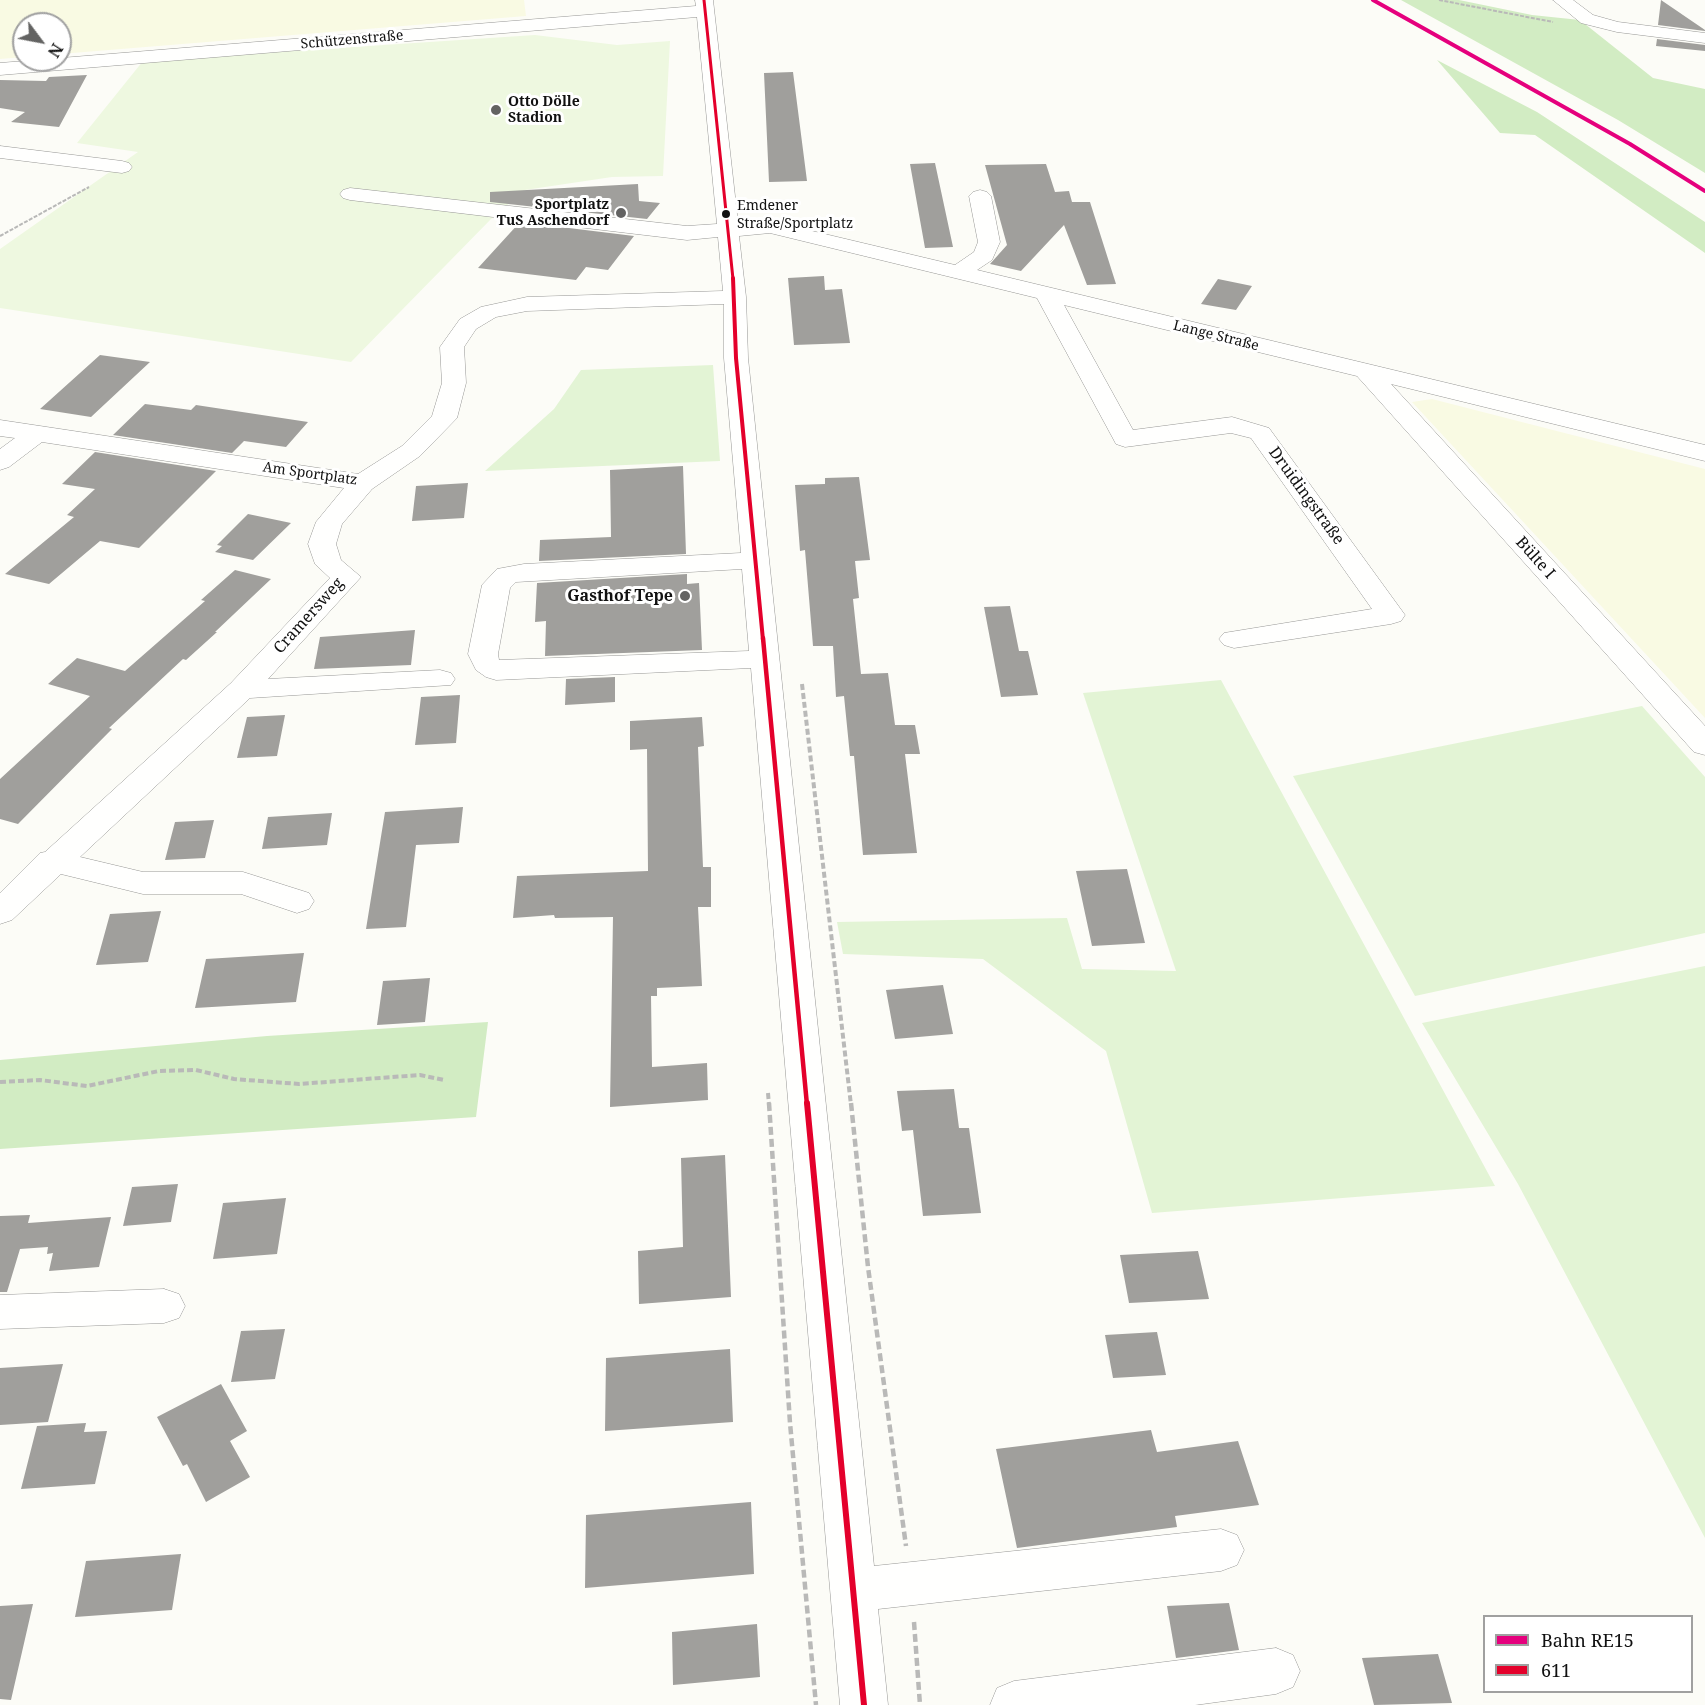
<!DOCTYPE html>
<html>
<head>
<meta charset="utf-8">
<style>
	body { margin:0 }
	#map { position:relative; width:1705px; height:1705px; overflow:hidden; background:#fcfcf7; font-family:"Noto Serif",serif }
	canvas { display:block }
	.legend { position:absolute; left:1483px; top:1615px; width:210px; height:78px; box-sizing:border-box; background:#fff; border:2px solid #a0a0a0; margin:0; padding:8px 10px; list-style:none; font-size:18px; color:#111 }
	.legend li { display:flex; align-items:center; gap:12px; height:30px }
	.legend b { width:30px; border:2px solid #a0a0a0 }
	.north { position:absolute; left:12px; top:12px; width:60px; height:60px; box-sizing:border-box; background:#fff; border:2px solid #a0a0a0; border-radius:50%; rotate:122deg; font-size:16px; font-weight:700; line-height:24px; text-align:center; color:#111 }
	.north::after { content:''; display:block; margin:auto; width:21px; height:27px; background:#636362; clip-path:polygon(50% 0,100% 100%,50% 72%,0 100%) }
</style>
</head>
<body>
<div id="map">
<canvas width="1705" height="1705"></canvas>
<ul class="legend">
<li><b style="height:8px;background:#e5007d"></b>Bahn RE15</li>
<li><b style="height:8px;background:#e4002b"></b>611</li>
</ul>
<div class="north">N</div>
</div>
<script>
const c = document.querySelector('canvas').getContext('2d');
c.lineJoin = 'round';
function fill(path, color) {
  c.fillStyle = color;
  c.fill(path, 'evenodd');
}
function poly(rows) {
  const path = new Path2D();
  for (const r of rows) {
    path.moveTo(r[0], r[1]);
    for (let i = 2; i < r.length; i += 2) path.lineTo(r[i], r[i + 1]);
  }
  return path;
}
function trace(path, color, width, dash) {
  c.strokeStyle = color;
  c.lineWidth = width;
  c.lineCap = dash ? 'butt' : 'round';
  c.setLineDash(dash || []);
  c.stroke(path);
}
function drawText(font, color, halo, rows, align = 'center') {
  c.font = font + ' "Noto Serif",serif';
  c.lineWidth = 6;
  c.setLineDash([]);
  c.textBaseline = 'middle';
  c.strokeStyle = halo;
  c.fillStyle = color;
  for (const [text, x, y, turn = 0] of rows) {
    c.save();
    c.translate(x, y);
    c.rotate((+turn || 0) * Math.PI / 180);
    c.textAlign = isNaN(turn) ? turn : align;
    if (halo) c.strokeText(text, 0, 0);
    c.fillText(text, 0, 0);
    c.restore();
  }
}
const farmland = poly([
	[0,0,524,0,526,16,60,54,60,24,24,24,24,57,0,59],
	[1432,399,1705,469,1705,718,1412,402]
]);
const green = poly([
	[713,365,720,461,485,471,554,409,581,370],
	[1221,680,1270,771,1495,1186,1152,1213,1106,1051,983,959,843,954,837,922,1067,918,1082,969,1176,971,1083,693],
	[1642,706,1705,777,1705,933,1415,996,1293,776],
	[1705,966,1705,1538,1518,1184,1422,1023]
]);
const forest = poly([
	[1401,0,1459,0,1532,15,1580,20,1653,78,1705,89,1705,173,1618,120],
	[1437,60,1537,112,1705,222,1705,253,1535,135,1500,133],
	[488,1022,476,1117,0,1149,0,1060,267,1036]
]);
const pitch = poly([
	[535,35,617,45,670,41,663,176,612,177,525,190,493,217,351,362,0,308,0,249,138,152,77,143,143,61]
]);
const building = poly([
	[1661,0,1705,30,1705,31,1658,25],
	[1657,39,1705,45,1705,51,1656,46],
	[793,72,807,181,769,182,764,73],
	[87,75,59,127,11,122,25,112,0,108,0,80,46,81,49,77],
	[935,163,953,247,925,248,910,164],
	[1046,164,1055,192,1069,191,1072,202,1090,202,1116,284,1087,285,1064,225,1021,271,990,264,1007,245,985,165],
	[638,184,639,201,660,203,647,219,490,202,490,192],
	[520,222,634,236,608,270,586,267,576,280,478,268],
	[824,276,825,290,842,289,850,343,794,345,788,278],
	[1218,279,1252,286,1236,310,1201,304],
	[100,355,150,362,91,417,40,409],
	[145,404,191,410,196,405,308,422,286,447,244,441,232,453,113,435],
	[95,452,216,471,139,548,100,541,49,584,5,574,74,517,67,515,95,489,62,484],
	[683,466,686,554,539,561,540,540,611,537,610,470],
	[859,477,870,560,855,561,859,598,853,599,861,674,888,673,895,725,915,725,920,754,905,754,917,853,863,855,854,756,850,756,844,696,836,697,833,646,813,646,805,550,800,551,795,485,825,484,825,478],
	[468,483,464,518,412,521,416,486],
	[248,514,291,523,253,560,215,552,222,546,217,545],
	[235,570,271,579,215,632,217,632,186,660,183,659,109,728,112,729,18,824,0,819,0,779,90,696,48,684,77,658,125,671,205,601,201,600],
	[687,574,687,584,699,583,702,650,545,656,546,621,535,622,537,583],
	[1010,606,1019,651,1028,651,1038,695,1001,697,984,607],
	[415,630,411,665,314,669,320,637],
	[615,677,615,702,565,705,566,679],
	[460,695,456,743,415,745,421,697],
	[285,715,277,756,237,758,247,717],
	[702,717,704,746,698,747,703,867,711,867,711,907,698,907,702,986,657,988,657,996,651,996,652,1067,707,1063,708,1100,610,1107,613,917,555,918,554,915,513,918,517,876,648,871,647,749,630,750,630,721],
	[463,807,459,843,416,845,406,927,366,929,385,812],
	[332,813,327,845,262,849,268,817],
	[214,820,205,858,165,860,175,822],
	[1127,869,1145,943,1092,946,1076,871],
	[161,911,148,962,96,965,110,914],
	[304,953,296,1002,195,1008,206,959],
	[430,978,425,1022,377,1025,383,981],
	[943,985,953,1034,895,1039,886,990],
	[954,1089,959,1128,969,1128,981,1213,923,1216,913,1130,902,1131,897,1091],
	[725,1155,731,1297,639,1304,638,1251,683,1247,681,1158],
	[178,1184,171,1222,123,1226,132,1187],
	[286,1198,277,1254,213,1259,223,1203],
	[30,1215,28,1223,111,1217,99,1267,49,1271,53,1253,47,1254,48,1247,20,1249,7,1292,0,1292,0,1216],
	[1198,1251,1209,1299,1129,1303,1120,1255],
	[285,1329,275,1379,231,1382,241,1331],
	[1157,1332,1166,1375,1113,1378,1105,1335],
	[730,1349,733,1422,605,1431,606,1358],
	[63,1364,48,1422,0,1425,0,1368],
	[221,1384,247,1431,230,1441,250,1477,206,1502,187,1464,183,1466,157,1417],
	[86,1423,84,1432,107,1431,95,1484,21,1489,37,1426],
	[1151,1430,1157,1452,1238,1441,1259,1505,1175,1516,1177,1527,1017,1548,996,1449],
	[751,1502,754,1574,585,1588,586,1515],
	[181,1554,172,1610,75,1617,86,1561],
	[1229,1603,1239,1650,1176,1658,1167,1606],
	[33,1604,11,1700,0,1699,0,1606],
	[757,1624,760,1677,673,1685,672,1632],
	[1438,1654,1452,1703,1374,1705,1362,1658]
]);
const pathFar2 = poly([
	[1439,0,1553,22],
	[0,236,89,187]
]);
const pathFar1 = poly([
	[802,684,851,1105],
	[0,1082,40,1080,87,1086,159,1071,196,1070,234,1079,299,1084,420,1075,444,1080],
	[768,1093,769,1105]
]);
const path = poly([
	[769,1103,790,1423,816,1705],
	[851,1103,868,1267,906,1546],
	[914,1622,920,1705]
]);
const minor = poly([
	[695,0,713,0,738,223,770,221,955,265,974,252,978,242,969,196,973,192,980,190,987,192,991,196,1000,242,992,260,977,270,1705,445,1705,461,1391,384,1705,726,1705,755,1694,752,1357,376,1064,305,1133,430,1232,417,1269,428,1405,615,1401,621,1391,624,1234,648,1224,645,1219,639,1224,633,1372,609,1251,438,1231,433,1125,447,1116,444,1037,298,770,233,739,236,746,297,748,358,874,1566,1221,1529,1237,1535,1244,1550,1237,1565,1221,1571,878,1609,888,1705,840,1705,751,668,496,680,486,677,476,670,468,654,482,585,497,569,524,564,741,553,724,358,724,304,527,311,496,317,476,329,464,347,466,383,457,418,420,456,372,489,342,524,336,544,341,560,361,577,268,679,440,670,451,673,455,679,451,685,250,698,80,857,143,872,243,872,309,893,314,901,309,909,297,913,241,894,143,894,61,874,12,920,0,924,0,893,40,853,45,852,231,683,330,578,315,564,308,544,316,522,344,488,42,442,9,467,0,470,0,449,15,438,0,436,0,420,358,474,402,446,432,416,442,383,440,347,460,319,481,307,527,297,723,291,718,237,687,240,350,200,343,198,340,194,343,190,350,188,687,226,717,224,697,17,0,75,0,63,696,6,695,0],
	[742,569,749,651,499,660,498,654,510,588,516,582,742,569],
	[1553,0,1573,0,1593,15,1618,22,1705,33,1705,43,1617,32,1581,23,1553,0],
	[0,146,122,161,129,163,132,167,129,171,122,173,0,158,0,146],
	[164,1289,179,1294,185,1306,179,1318,164,1323,0,1329,0,1295,164,1289],
	[1276,1648,1293,1655,1300,1671,1293,1687,1276,1694,1195,1705,990,1705,997,1688,1014,1681,1276,1648]
]);
const bus1Far3 = poly([
	[704,0,733,279]
]);
const bus1Far2 = poly([
	[733,278,736,358,763,640]
]);
const bus1Far1 = poly([
	[763,638,807,1105]
]);
const bus1 = poly([
	[807,1103,864,1705]
]);
const rail1 = poly([
	[1373,0,1630,144,1705,191]
]);
const markers = [
	[496,110,6,"#636362"],
	[621,213,6,"#636362"],
	[726,214,5,"#111"],
	[685,596,6,"#636362"]
];
const farStreetnames = [
	["Schützenstraße",352,40,-5],
	["Lange Straße",1216,336,14],
	["Am Sportplatz",310,474,8]
];
const farPoinames = [
	["Otto Dölle",508,102],
	["Stadion",508,118],
	["Sportplatz",609,205,"right"],
	["TuS Aschendorf",609,221,"right"]
];
const busNames = [
	["Emdener",737,206],
	["Straße/Sportplatz",737,224]
];
const streetNames = [
	["Druidingstraße",1306,496,54],
	["Bülte I",1535,558,48],
	["Cramersweg",309,616,-48]
];
const poiNames = [
	["Gasthof Tepe",673,596]
];
fill(farmland, '#f9fae3');
fill(green, '#e3f4d5');
fill(forest, '#d2ecc3');
fill(pitch, '#eef8e0');
fill(building, '#a09f9c');
trace(minor, '#979795', 1);
trace(pathFar2, '#b9b9b8', 2, [4, 1.5]);
trace(pathFar1, '#b9b9b8', 4, [6, 3]);
trace(path, '#b9b9b8', 4.5, [8, 4]);
fill(minor, '#fffffe');
trace(bus1Far3, '#e4002b', 3);
trace(bus1Far2, '#e4002b', 4);
trace(bus1Far1, '#e4002b', 4.5);
trace(bus1, '#e4002b', 6);
trace(rail1, '#e5007d', 4);
for (const [x, y, r, color] of markers) {
  const dot = new Path2D();
  dot.arc(x, y, r, 0, 2 * Math.PI);
  c.fillStyle = color;
  c.fill(dot);
  trace(dot, '#fff', 2);
}
drawText('14px', '#111', '#fff', farStreetnames);
drawText('bold 14px', '#111', '#fff', farPoinames, 'left');
drawText('14px', '#111', '#fff', busNames, 'left');
drawText('16px', '#111', '#fff', streetNames);
drawText('bold 16px', '#111', '#fff', poiNames, 'right');
</script>
</body>
</html>
